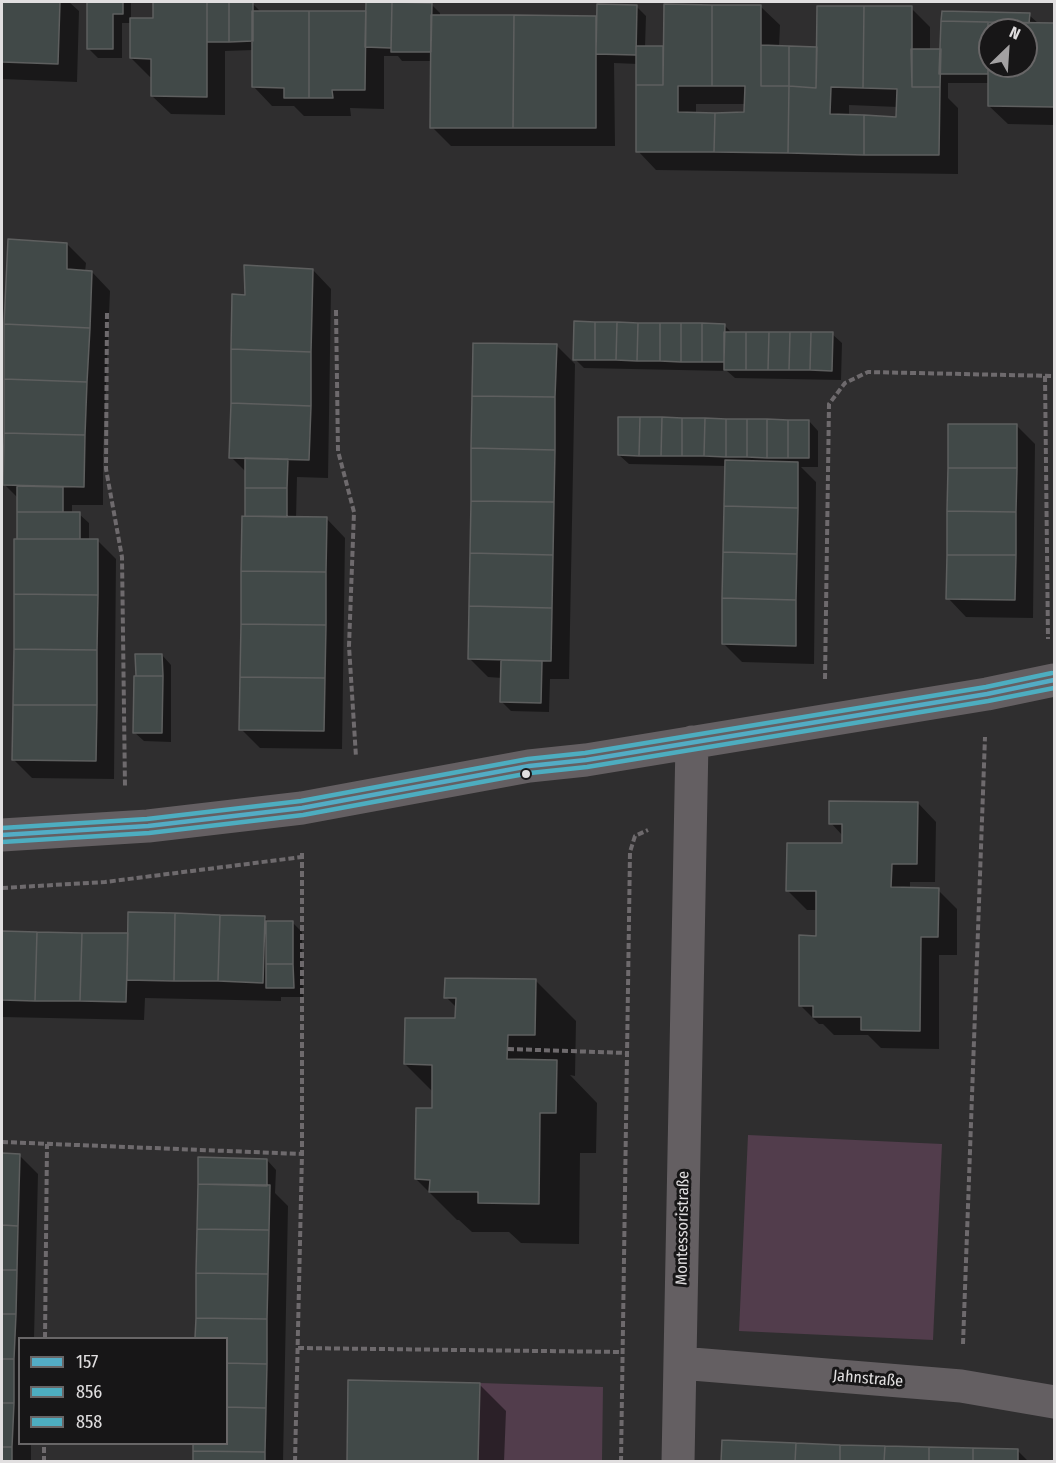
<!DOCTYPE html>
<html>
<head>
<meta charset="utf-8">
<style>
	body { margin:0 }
	#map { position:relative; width:1056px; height:1463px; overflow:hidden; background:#2f2e2f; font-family:"Fira Sans Condensed",sans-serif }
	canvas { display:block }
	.frame { position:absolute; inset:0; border:3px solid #e1dfe0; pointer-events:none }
	.legend { position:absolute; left:18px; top:1337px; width:210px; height:108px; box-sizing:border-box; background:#171617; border:2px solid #686667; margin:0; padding:8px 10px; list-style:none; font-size:18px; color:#e1dfe0 }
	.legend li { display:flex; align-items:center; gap:12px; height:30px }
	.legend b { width:30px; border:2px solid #686667 }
	.north { position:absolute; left:978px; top:18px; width:60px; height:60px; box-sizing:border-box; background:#171617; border:2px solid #686667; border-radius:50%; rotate:25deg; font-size:16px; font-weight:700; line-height:24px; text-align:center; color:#e1dfe0 }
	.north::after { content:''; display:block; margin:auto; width:21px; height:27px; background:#a3a1a2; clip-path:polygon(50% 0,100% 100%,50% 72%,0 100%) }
</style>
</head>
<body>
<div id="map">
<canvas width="1056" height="1463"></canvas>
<div class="frame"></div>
<ul class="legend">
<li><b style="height:8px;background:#53acc5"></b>157</li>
<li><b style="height:8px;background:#4dadc0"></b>856</li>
<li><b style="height:8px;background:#4dadc0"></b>858</li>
</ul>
<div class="north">N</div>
</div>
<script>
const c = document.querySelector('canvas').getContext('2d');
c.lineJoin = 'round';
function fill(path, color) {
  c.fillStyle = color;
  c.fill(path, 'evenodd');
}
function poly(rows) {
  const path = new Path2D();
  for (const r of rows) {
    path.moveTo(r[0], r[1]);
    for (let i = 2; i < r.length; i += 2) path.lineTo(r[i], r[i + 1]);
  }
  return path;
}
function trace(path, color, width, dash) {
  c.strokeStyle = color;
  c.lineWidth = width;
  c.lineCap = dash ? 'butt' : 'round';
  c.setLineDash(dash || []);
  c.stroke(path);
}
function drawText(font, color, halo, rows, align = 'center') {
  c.font = font + ' "Fira Sans Condensed",sans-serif';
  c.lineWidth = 6;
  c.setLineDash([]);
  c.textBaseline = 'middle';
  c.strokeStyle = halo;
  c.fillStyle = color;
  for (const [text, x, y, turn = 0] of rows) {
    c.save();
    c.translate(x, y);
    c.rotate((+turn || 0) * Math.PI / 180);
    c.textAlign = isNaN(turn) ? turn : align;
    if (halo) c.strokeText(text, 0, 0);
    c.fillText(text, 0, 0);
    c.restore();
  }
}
const green = poly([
	[748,1135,942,1144,933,1340,739,1331],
	[480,1383,603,1387,602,1461,478,1462]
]);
const shadow = poly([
	[2,2,69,2,79,11,77,82,2,79],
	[88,2,131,2,131,20,154,20,252,3,261,12,367,15,367,3,431,4,440,13,440,16,596,17,598,20,636,6,646,16,645,47,663,47,665,50,761,7,780,25,779,47,818,48,911,8,930,27,930,50,942,50,943,12,1029,15,1039,24,1054,25,1054,125,1008,124,989,106,989,83,948,83,948,98,958,108,958,174,656,170,638,151,638,64,614,63,615,146,451,146,432,127,432,61,402,61,398,56,384,56,384,109,350,108,351,116,304,116,294,106,272,106,254,87,254,50,225,51,225,115,171,114,152,96,152,77,150,77,131,58,131,23,122,23,122,58,98,58,88,48],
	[990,30,1026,30,1026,66,990,66],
	[696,104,746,104,746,114,696,114],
	[849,105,898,107,897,118,849,116],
	[67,244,86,263,85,272,92,272,110,291,103,454,103,505,72,505,72,514,79,514,89,523,89,541,98,541,116,559,114,779,32,778,14,760,21,541,18,498,5,485],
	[313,270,331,289,328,478,297,477,296,519,327,519,345,538,342,749,260,748,241,729,247,473,231,457,247,296],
	[724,325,733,334,832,334,842,343,841,380,735,378,727,371,584,368,575,359],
	[556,345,575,364,569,679,550,679,549,712,511,711,502,702,502,678,488,677,470,659],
	[809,421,818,431,818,467,801,467,816,482,814,664,742,662,723,643,726,466,629,464,619,455],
	[1017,426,1035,444,1033,618,966,617,948,598],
	[162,655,171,665,171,742,144,741,134,732],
	[918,803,936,822,935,882,910,882,910,889,938,890,957,909,957,955,939,955,939,1049,881,1048,868,1035,834,1035,823,1024,819,1024,800,1005,818,937,818,910,807,910,788,891,843,845,843,836,831,823],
	[264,917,269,922,292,922,302,932,303,997,281,997,281,1001,145,998,144,1020,2,1017,2,932,130,935],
	[535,980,576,1021,575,1076,570,1075,597,1103,596,1153,580,1153,579,1244,521,1243,509,1232,472,1232,459,1220,457,1220,416,1179,433,1109,433,1092,405,1064,457,1020,457,1008,446,997],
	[2,1155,19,1155,38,1174,34,1338,20,1338,20,1444,31,1444,31,1462,2,1462],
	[199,1159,267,1160,276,1170,275,1193,288,1206,283,1462,195,1462,195,1444,226,1444,226,1338,197,1338],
	[479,1384,506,1411,504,1462,348,1462],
	[840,1447,1017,1450,1029,1462,723,1462]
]);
const building = poly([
	[2,2,60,2,58,64,2,62,2,2],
	[87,2,123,2,123,14,113,14,113,49,87,49,87,2],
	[153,2,207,2,207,97,151,96,151,59,130,58,130,18,153,18,153,2],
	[207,2,229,2,229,42,207,42,207,2],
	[229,2,253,2,253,41,229,42,229,2],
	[366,2,392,2,391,48,365,47,366,2],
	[392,2,432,3,431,52,391,52,392,2],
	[597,4,637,5,636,55,596,54,597,4],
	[664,4,712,5,712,86,678,86,678,112,715,113,714,152,636,152,636,85,663,85,664,4],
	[712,5,761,5,761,86,789,86,788,153,714,152,715,113,744,112,745,86,712,86,712,5],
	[817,6,864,6,863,88,831,87,830,114,864,115,864,155,788,153,789,86,816,88,817,6],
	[864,6,912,6,912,87,940,87,939,155,864,155,864,115,896,117,897,89,863,88,864,6],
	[252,11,309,11,309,98,284,98,284,88,252,87,252,11],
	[309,11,366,11,365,90,332,90,333,98,309,98,309,11],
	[942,11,1030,13,1029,23,941,21,942,11],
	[431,15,514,15,513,128,430,128,431,15],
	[514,15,596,16,596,128,513,128,514,15],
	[941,21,988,22,988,74,939,74,941,21],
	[988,22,1054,23,1054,107,988,106,988,22],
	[990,30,1026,30,1026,66,990,66,990,30],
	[761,45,789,46,789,86,761,86,761,45],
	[636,46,663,46,663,85,636,85,636,46],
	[789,46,817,47,816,88,789,86,789,46],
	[911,49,941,49,940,87,912,87,911,49],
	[8,239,67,243,67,269,92,271,90,328,4,324,8,239],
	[244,265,313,269,311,352,231,349,232,294,245,295,244,265],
	[574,321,595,322,595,360,573,360,574,321],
	[595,322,617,322,616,360,595,360,595,322],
	[617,322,638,323,637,361,616,360,617,322],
	[638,323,660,323,660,361,637,361,638,323],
	[660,323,681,323,681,362,660,361,660,323],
	[681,323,702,323,702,362,681,362,681,323],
	[702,323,725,324,724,362,702,362,702,323],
	[4,324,90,328,87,382,4,379,4,324],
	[724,332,746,332,746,370,724,370,724,332],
	[746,332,769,332,768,370,746,370,746,332],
	[769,332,790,332,789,370,768,370,769,332],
	[790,332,811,332,810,370,789,370,790,332],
	[811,332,833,332,832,371,810,370,811,332],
	[473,343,557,344,555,397,472,396,473,343],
	[231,349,311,352,311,406,231,403,231,349],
	[4,379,87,382,85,435,4,433,4,379],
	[472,396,555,397,555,450,471,448,472,396],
	[231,403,311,406,309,460,229,458,231,403],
	[618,417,640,417,639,456,618,455,618,417],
	[640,417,662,417,661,456,639,456,640,417],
	[662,417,682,418,682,456,661,456,662,417],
	[682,418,705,418,704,456,682,456,682,418],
	[705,418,726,419,726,457,704,456,705,418],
	[726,419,747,419,747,457,726,457,726,419],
	[747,419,767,419,767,458,747,457,747,419],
	[767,419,788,420,788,458,767,458,767,419],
	[788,420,809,420,809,458,788,458,788,420],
	[948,424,1017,424,1017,468,948,468,948,424],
	[4,433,85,435,84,487,3,485,4,433],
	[471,448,555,450,554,502,471,501,471,448],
	[245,458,288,459,287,488,245,488,245,458],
	[725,460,798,462,798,508,724,506,725,460],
	[948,468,1017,468,1016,512,947,511,948,468],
	[17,486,63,487,63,512,17,512,17,486],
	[245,488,287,488,287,517,245,516,245,488],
	[471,501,554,502,553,555,470,553,471,501],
	[724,506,798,508,797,554,723,552,724,506],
	[947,511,1016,512,1016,555,947,555,947,511],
	[17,512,80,512,80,539,17,539,17,512],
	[242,516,327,517,326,572,241,571,242,516],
	[14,539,98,539,98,595,14,594,14,539],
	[723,552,797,554,796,600,722,598,723,552],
	[470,553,553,555,552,608,469,606,470,553],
	[947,555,1016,555,1015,600,946,599,947,555],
	[241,571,326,572,326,625,241,624,241,571],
	[14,594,98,595,97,650,14,649,14,594],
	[722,598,796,600,796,646,722,644,722,598],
	[469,606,552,608,551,661,468,659,469,606],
	[241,624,326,625,325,678,240,677,241,624],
	[14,649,97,650,97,705,13,705,14,649],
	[135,654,162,654,163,676,136,676,135,654],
	[501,660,542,661,541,703,500,702,501,660],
	[134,676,163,676,162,733,133,733,134,676],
	[240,677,325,678,324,731,239,730,240,677],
	[13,705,97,705,96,761,12,760,13,705],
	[829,801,918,802,917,864,892,864,891,887,939,888,938,937,921,937,920,1031,861,1030,861,1017,813,1017,813,1006,799,1006,799,935,816,936,816,891,786,891,787,843,842,843,842,824,829,824,829,801],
	[128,912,175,913,174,981,127,980,128,912],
	[175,913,220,915,218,981,174,981,175,913],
	[220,915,265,916,263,983,218,981,220,915],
	[266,921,293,921,293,964,266,964,266,921],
	[2,931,37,932,35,1001,2,1000,2,931],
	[37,932,82,933,80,1001,35,1001,37,932],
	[82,933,128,933,126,1002,80,1001,82,933],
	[266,964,293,964,294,988,266,988,266,964],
	[445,978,536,979,535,1035,508,1035,507,1059,557,1060,556,1113,540,1113,539,1204,478,1203,478,1192,429,1192,430,1180,415,1179,416,1108,432,1108,432,1065,404,1064,405,1018,455,1018,456,998,444,998,445,978],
	[2,1153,20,1154,18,1226,2,1225,2,1153],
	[198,1157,267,1159,267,1186,198,1184,198,1157],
	[198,1184,270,1185,269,1230,197,1229,198,1184],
	[2,1225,18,1226,17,1270,2,1270,2,1225],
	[197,1229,269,1230,268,1274,196,1273,197,1229],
	[2,1270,17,1270,16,1314,2,1314,2,1270],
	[196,1273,268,1274,267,1319,196,1318,196,1273],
	[2,1314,16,1314,14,1359,2,1359,2,1314],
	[196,1318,267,1319,267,1364,226,1363,226,1338,195,1338,196,1318],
	[2,1359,14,1359,14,1403,2,1403,2,1359],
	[226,1363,267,1364,266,1408,226,1407,226,1363],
	[348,1380,480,1383,478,1462,347,1462,348,1380],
	[2,1403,14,1403,12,1447,2,1447,2,1403],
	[226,1407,266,1408,265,1452,193,1451,193,1444,226,1444,226,1407],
	[722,1440,796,1443,795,1462,721,1462,722,1440],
	[796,1443,840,1445,840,1462,795,1462,796,1443],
	[840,1445,885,1446,884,1462,840,1462,840,1445],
	[885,1446,929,1447,929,1462,884,1462,885,1446],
	[2,1447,12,1447,12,1462,2,1462,2,1447],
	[929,1447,973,1448,973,1462,929,1462,929,1447],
	[973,1448,1018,1449,1018,1462,973,1462,973,1448],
	[193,1451,265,1452,265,1462,193,1462,193,1451]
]);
const path = poly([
	[336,310,338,451,354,512,349,646,356,757],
	[107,313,106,469,122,557,125,787],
	[1045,376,1048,639],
	[825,679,829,404,845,383,868,372,1054,376],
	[2,888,105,882,302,857],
	[508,1049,627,1053],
	[2,1142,302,1154],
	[45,1338,47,1144],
	[963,1344,985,737],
	[298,1348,623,1352],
	[44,1462,44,1444],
	[295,1462,302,1154,302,850],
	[621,1462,630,852,635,836,648,830]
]);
const street = poly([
	[2,835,148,826,302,808,529,766,586,760,987,694,1054,680],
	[680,1363,961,1386,1054,1402],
	[678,1462,692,742]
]);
const bus1 = poly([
	[2,835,148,826,302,808,529,766,586,760,987,694,1054,680]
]);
const bus2 = poly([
	[2,842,149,833,303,815,530,773,587,767,988,701,1054,688]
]);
const bus3 = poly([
	[2,828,147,819,301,801,528,759,585,753,986,687,1052,673]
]);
const markers = [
	[526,774,5,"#e1dfe0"]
];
const streetNames = [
	["Montessoristraße",683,1228,-89],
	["Jahnstraße",868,1379,5]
];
fill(green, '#523d4c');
fill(shadow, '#0007');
fill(building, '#414948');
trace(building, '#5e5f5f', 1.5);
trace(path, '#6e6a6d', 4, [6, 3]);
trace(street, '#645f62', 33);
trace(bus1, '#53acc5', 4.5);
trace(bus2, '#4dadc0', 4.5);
trace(bus3, '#4dadc0', 4.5);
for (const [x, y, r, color] of markers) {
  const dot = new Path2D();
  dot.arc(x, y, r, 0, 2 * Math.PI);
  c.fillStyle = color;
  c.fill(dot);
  trace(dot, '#171617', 2);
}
drawText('16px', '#e1dfe0', '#171617', streetNames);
</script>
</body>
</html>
